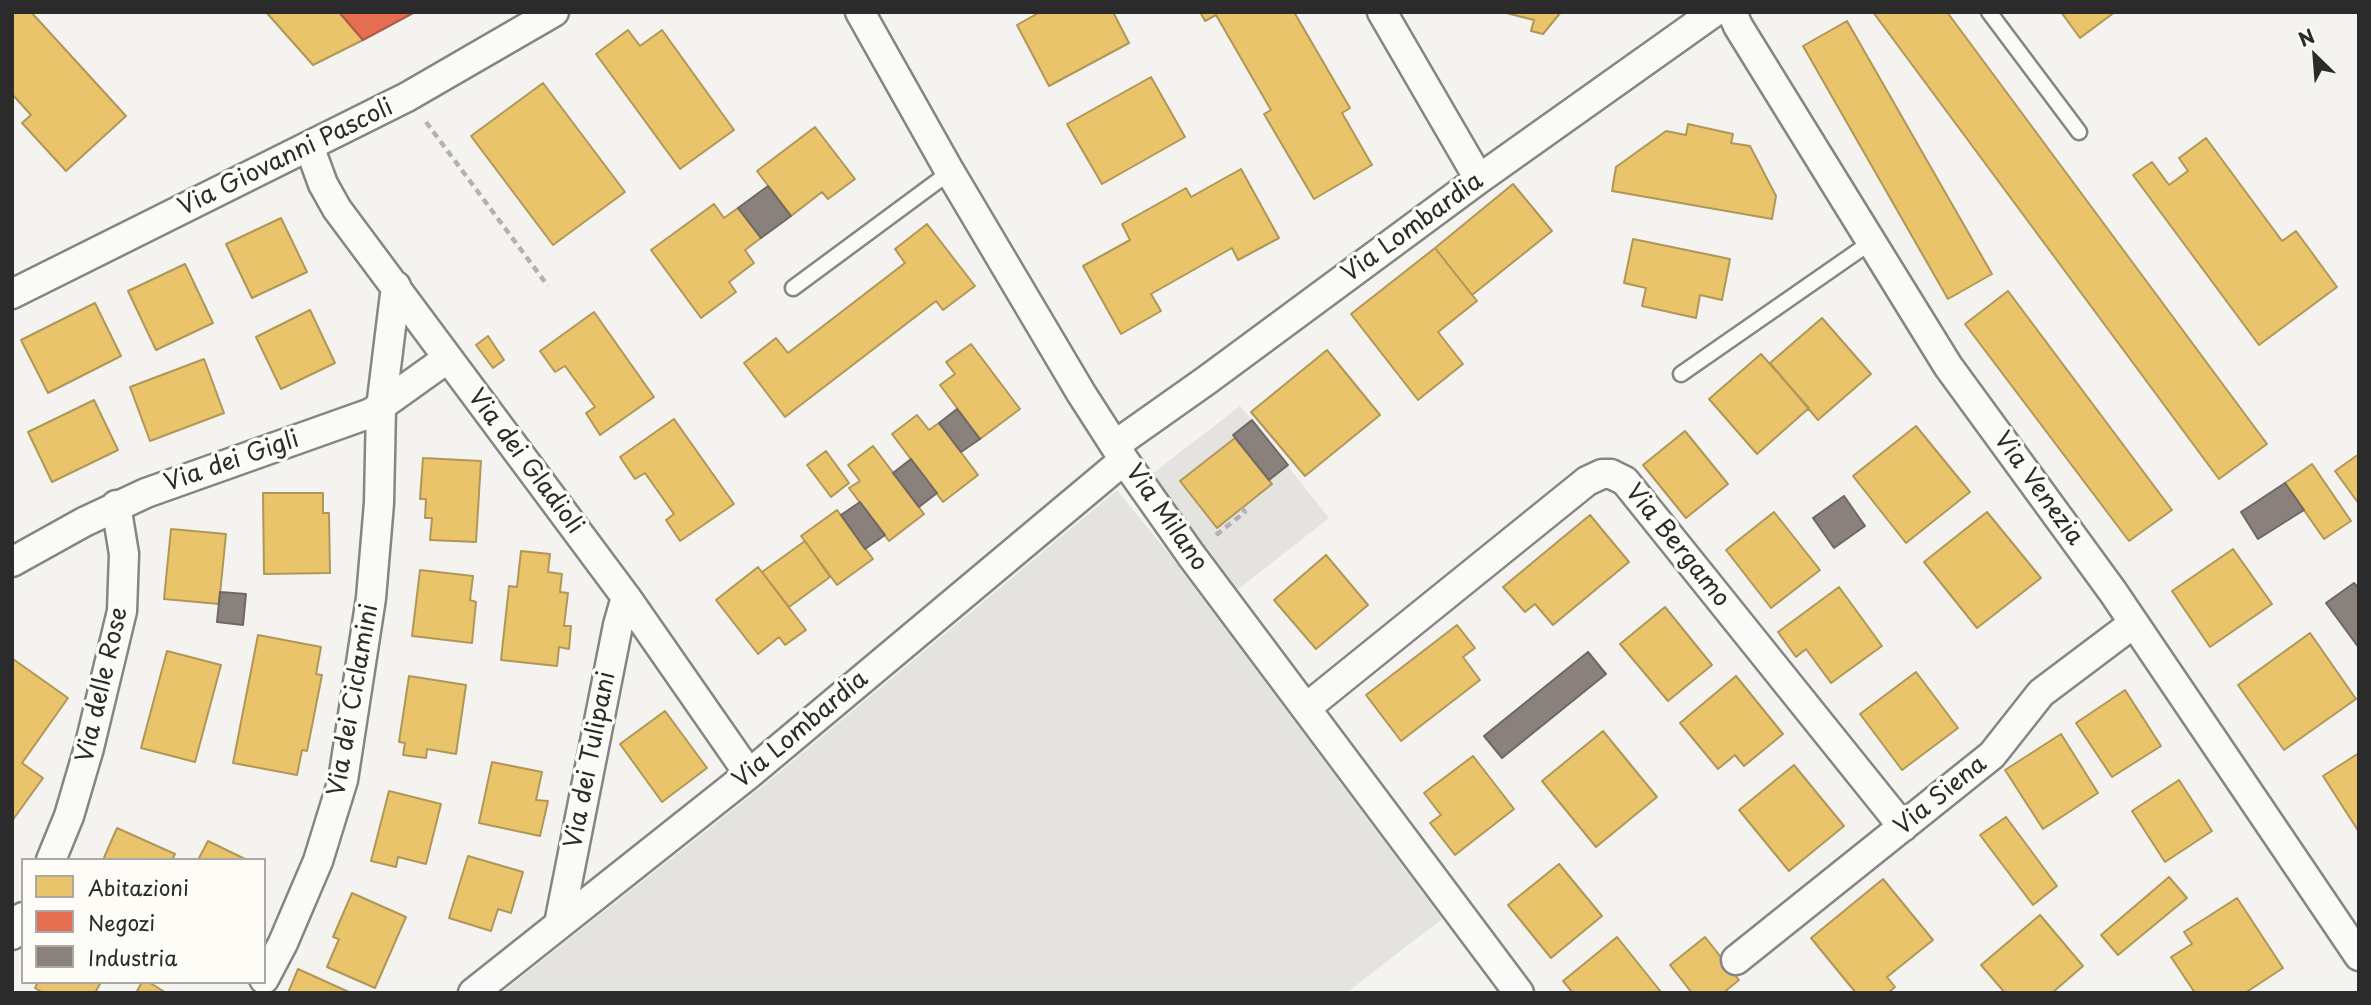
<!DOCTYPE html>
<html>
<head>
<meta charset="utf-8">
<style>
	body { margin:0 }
	#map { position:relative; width:2371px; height:1005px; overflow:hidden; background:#f4f3f0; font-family:"Playpen Sans",sans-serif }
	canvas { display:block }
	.frame { position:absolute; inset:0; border:14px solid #2b2b2b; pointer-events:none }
	.legend { position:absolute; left:21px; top:858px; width:245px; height:126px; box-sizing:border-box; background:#fdfcf7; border:2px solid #a9a8a5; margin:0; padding:9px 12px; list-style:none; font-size:21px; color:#2b2b2b }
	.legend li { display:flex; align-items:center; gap:14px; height:35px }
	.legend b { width:35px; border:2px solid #a9a8a5 }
	.north { position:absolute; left:2280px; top:21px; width:70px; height:70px; -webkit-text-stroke:5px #fdfcf7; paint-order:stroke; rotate:335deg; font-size:19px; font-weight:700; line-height:28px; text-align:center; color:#2b2b2b }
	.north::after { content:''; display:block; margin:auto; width:24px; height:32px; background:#2b2b2b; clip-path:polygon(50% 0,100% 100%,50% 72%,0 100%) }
</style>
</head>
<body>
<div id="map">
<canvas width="2371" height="1005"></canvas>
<div class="frame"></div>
<ul class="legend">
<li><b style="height:19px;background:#e9c46a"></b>Abitazioni</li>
<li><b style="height:19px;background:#e76f51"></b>Negozi</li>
<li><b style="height:19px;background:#8a817c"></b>Industria</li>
</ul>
<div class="north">N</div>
</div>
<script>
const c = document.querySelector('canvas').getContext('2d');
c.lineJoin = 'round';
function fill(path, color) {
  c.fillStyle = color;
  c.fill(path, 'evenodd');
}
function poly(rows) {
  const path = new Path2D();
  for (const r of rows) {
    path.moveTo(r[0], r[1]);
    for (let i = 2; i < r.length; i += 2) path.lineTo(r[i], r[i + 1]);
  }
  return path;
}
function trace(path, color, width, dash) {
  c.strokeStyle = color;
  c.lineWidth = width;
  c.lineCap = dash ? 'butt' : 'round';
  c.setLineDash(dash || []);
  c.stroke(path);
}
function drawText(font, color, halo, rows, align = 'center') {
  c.font = font + ' "Playpen Sans",sans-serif';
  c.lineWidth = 7;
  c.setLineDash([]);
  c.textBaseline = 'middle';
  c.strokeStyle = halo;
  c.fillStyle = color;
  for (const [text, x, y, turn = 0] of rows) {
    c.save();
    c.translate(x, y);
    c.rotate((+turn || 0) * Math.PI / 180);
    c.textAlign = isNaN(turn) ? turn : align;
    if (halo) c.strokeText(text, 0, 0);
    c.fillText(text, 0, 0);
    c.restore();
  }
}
const green = poly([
	[1240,406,1329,518,1236,591,1152,474],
	[1117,490,1169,554,1442,919,1346,993,501,993,763,786]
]);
const homes = poly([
	[12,12,31,12,126,116,66,171,22,123,31,115,12,94,12,12],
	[266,12,339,12,363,40,313,65,266,12],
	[1040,12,1113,12,1129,43,1049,86,1017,25,1040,12],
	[1200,12,1294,12,1350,108,1342,113,1372,165,1314,199,1264,114,1271,110,1216,15,1205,21,1200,12],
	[1502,12,1561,12,1543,34,1531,31,1534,20,1502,12],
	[1873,12,1947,12,2267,444,2219,479,1873,12],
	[2061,12,2115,12,2080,38,2061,12],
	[1847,21,1992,274,1948,299,1803,46,1847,21],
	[628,30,640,46,662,30,734,130,680,169,596,54,628,30],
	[1151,77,1185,137,1102,184,1067,124,1151,77],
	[543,83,625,192,553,245,471,136,543,83],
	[1688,124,1733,134,1731,143,1750,146,1776,196,1772,219,1612,191,1616,167,1666,131,1686,135,1688,124],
	[815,127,855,179,828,199,822,192,791,216,757,171,815,127],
	[2206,138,2282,241,2296,231,2337,287,2259,345,2133,175,2152,162,2169,185,2188,171,2179,158,2206,138],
	[1241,169,1279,238,1238,260,1232,248,1151,294,1161,311,1121,334,1083,266,1130,240,1122,224,1186,188,1191,197,1241,169],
	[1513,184,1552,231,1472,295,1435,248,1513,184],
	[714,204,724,218,738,208,761,238,745,250,754,263,729,282,736,292,701,318,651,250,714,204],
	[281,218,307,272,252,298,226,244,281,218],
	[927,224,975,286,943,310,936,301,785,417,744,363,776,338,788,353,905,263,895,249,927,224],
	[1633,239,1730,259,1722,300,1700,295,1696,318,1642,306,1646,288,1624,283,1633,239],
	[1435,248,1477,301,1438,332,1463,364,1418,400,1351,314,1435,248],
	[185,264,213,323,156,350,128,291,185,264],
	[2008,291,2172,510,2129,541,1965,324,2008,291],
	[95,303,121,356,48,393,21,340,95,303],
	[310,310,335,363,281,389,256,337,310,310],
	[594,312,654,397,600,435,586,413,595,407,565,366,555,372,540,351,594,312],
	[1822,318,1871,374,1818,420,1770,363,1822,318],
	[488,336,504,360,493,368,476,345,488,336],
	[971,344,1020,409,980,439,940,385,955,374,946,362,971,344],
	[1327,350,1380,415,1305,476,1251,412,1327,350],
	[1761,354,1809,408,1757,454,1709,399,1761,354],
	[204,359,224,413,150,441,130,387,204,359],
	[94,400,118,450,52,482,28,432,94,400],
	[917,415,929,430,939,423,978,475,943,502,892,434,917,415],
	[674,419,734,504,680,541,666,520,674,514,645,473,635,479,620,457,674,419],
	[1916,426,1970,492,1906,543,1853,476,1916,426],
	[1685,431,1728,484,1686,518,1643,465,1685,431],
	[1235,438,1272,484,1217,528,1180,481,1235,438],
	[873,446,924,514,889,541,849,488,860,481,848,465,873,446],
	[826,451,849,483,831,497,807,465,826,451],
	[2359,454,2359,504,2335,471,2359,454],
	[423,458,481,461,476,542,430,540,432,518,425,518,426,499,420,499,423,458],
	[2312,464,2351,521,2324,539,2285,483,2312,464],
	[263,493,323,493,323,513,329,513,330,573,264,574,263,493],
	[837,510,873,559,837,585,801,536,837,510],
	[1774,512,1820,570,1771,608,1726,550,1774,512],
	[1987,512,2041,578,1977,628,1924,562,1987,512],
	[1590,515,1629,562,1553,625,1535,604,1525,612,1503,587,1590,515],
	[171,529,226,534,219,604,164,599,171,529],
	[805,541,830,577,789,607,762,572,805,541],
	[2233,549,2272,604,2210,647,2172,591,2233,549],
	[521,551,550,554,548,572,562,574,560,592,568,593,564,626,571,626,569,649,559,647,557,666,501,660,509,586,517,587,521,551],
	[1326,555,1368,605,1316,649,1274,600,1326,555],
	[758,567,806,630,785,645,779,637,758,654,716,600,758,567],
	[420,570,473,576,470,600,476,602,472,643,412,636,420,570],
	[1839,587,1882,646,1831,683,1806,649,1796,657,1778,632,1839,587],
	[1665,607,1712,665,1668,701,1620,644,1665,607],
	[1457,625,1475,648,1463,657,1480,680,1401,741,1366,695,1457,625],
	[2310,633,2356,699,2284,750,2238,685,2310,633],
	[258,635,321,647,316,674,322,675,307,751,302,750,297,775,233,763,258,635],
	[167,651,221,665,195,762,141,748,167,651],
	[13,659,68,698,22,763,43,778,12,821,13,659],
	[1916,672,1958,728,1902,770,1860,714,1916,672],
	[409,676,466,685,456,754,427,749,426,758,403,755,405,743,399,742,409,676],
	[1736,676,1783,734,1744,766,1735,755,1718,769,1680,723,1736,676],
	[2125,690,2161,746,2112,777,2076,723,2125,690],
	[665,711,707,768,662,802,620,744,665,711],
	[1603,731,1657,797,1596,847,1542,781,1603,731],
	[2061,734,2098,793,2043,829,2005,770,2061,734],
	[2359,753,2359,832,2323,776,2359,753],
	[1473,756,1514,809,1455,855,1430,823,1441,815,1424,793,1473,756],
	[492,762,542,772,536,800,548,801,540,836,479,823,492,762],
	[1794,765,1844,826,1789,871,1739,810,1794,765],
	[2179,780,2212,831,2165,862,2132,811,2179,780],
	[389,791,441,804,426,864,398,857,396,867,371,861,389,791],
	[2006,817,2057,886,2033,905,1980,835,2006,817],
	[117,828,175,854,172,860,103,860,117,828],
	[208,841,247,860,198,860,208,841],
	[468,856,523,872,511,913,498,909,491,931,449,918,468,856],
	[1559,864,1602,916,1551,958,1508,905,1559,864],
	[2169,877,2187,898,2118,955,2101,935,2169,877],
	[1883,879,1933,940,1887,977,1895,987,1888,993,1856,993,1811,938,1883,879],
	[352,893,406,917,375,988,327,967,339,939,333,937,352,893],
	[2237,898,2283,968,2245,993,2195,993,2171,957,2192,944,2184,932,2237,898],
	[2040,915,2083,966,2052,993,2005,993,1981,965,2040,915],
	[1617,937,1661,992,1661,993,1573,993,1563,981,1617,937],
	[1705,937,1739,980,1723,993,1692,993,1670,965,1705,937],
	[298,969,351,993,288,993,298,969],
	[38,982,101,982,95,993,43,993,35,988,38,982],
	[142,982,149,982,166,993,136,993,142,982]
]);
const shops = poly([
	[339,12,415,12,363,40,339,12]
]);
const industry = poly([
	[768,186,791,216,761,238,738,208,768,186],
	[957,409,980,439,961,452,939,423,957,409],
	[1252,420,1288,465,1269,480,1233,435,1252,420],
	[911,459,937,493,919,507,893,473,911,459],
	[2285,483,2304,510,2258,539,2241,512,2285,483],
	[1844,496,1865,526,1834,548,1813,518,1844,496],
	[860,502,885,535,865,549,841,515,860,502],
	[2354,583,2359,589,2359,648,2326,603,2354,583],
	[220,592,246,594,243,625,217,622,220,592],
	[1588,652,1606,674,1502,758,1484,736,1588,652]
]);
const path = poly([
	[426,122,548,286],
	[1216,535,1245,512,1242,508]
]);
const lane = poly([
	[1989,12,2079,132],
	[793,288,950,172],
	[1681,374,1871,242]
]);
const street = poly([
	[860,12,950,172,1081,393,1124,460,1191,555,1519,993],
	[1382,12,1479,179],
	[1732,12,1738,26,1948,366,2113,592,2359,956],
	[309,146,323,184,337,209,626,597,749,774],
	[12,294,407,97,554,12],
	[1115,445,1207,380,1479,179,1714,12],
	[12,562,84,522,146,493,371,413,448,358],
	[1306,708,1587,481,1602,474,1611,474,1625,481,1903,827],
	[51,860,69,816,89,748,122,611,124,554,116,505],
	[559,924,618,625,626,597],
	[12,935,23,917],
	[1736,960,1992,755,2041,693,2134,623],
	[264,979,283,943,318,861,343,780,371,598,379,503,381,408,396,286],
	[473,993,749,774,1124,460]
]);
const streetNames = [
	["Via Giovanni Pascoli",286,158,-26],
	["Via Lombardia",1413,228,-36],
	["Via dei Gigli",232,462,-19],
	["Via dei Gladioli",525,462,53],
	["Via Venezia",2038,489,54],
	["Via Milano",1166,518,55],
	["Via Bergamo",1677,546,51],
	["Via delle Rose",103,685,-77],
	["Via dei Ciclamini",354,700,-80],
	["Via Lombardia",801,730,-40],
	["Via dei Tulipani",591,760,-79],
	["Via Siena",1941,796,-39]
];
fill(green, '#e4e3e0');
fill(homes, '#e9c46a');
trace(homes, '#b09657', 2);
fill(shops, '#e76f51');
trace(shops, '#af5b46', 2);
fill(industry, '#8a817c');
trace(industry, '#6e6764', 2);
trace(lane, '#858584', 19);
trace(street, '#858584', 33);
trace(path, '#b3b2b1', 4.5, [7, 5]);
trace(lane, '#fafaf8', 14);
trace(street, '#fafaf8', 28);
drawText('24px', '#2b2b2b', '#fdfcf7', streetNames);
</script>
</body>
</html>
